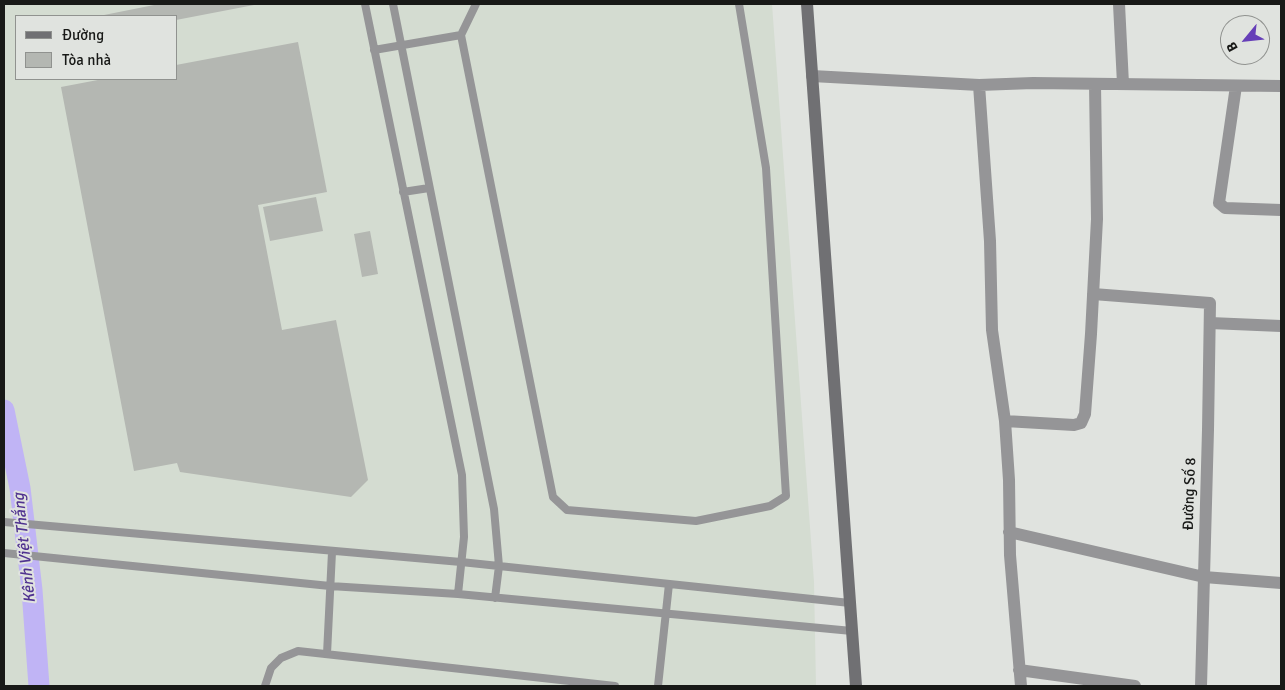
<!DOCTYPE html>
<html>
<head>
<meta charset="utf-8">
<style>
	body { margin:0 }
	#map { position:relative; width:1285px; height:690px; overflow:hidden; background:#e0e3df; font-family:Signika,sans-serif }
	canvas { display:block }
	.frame { position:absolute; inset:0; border:5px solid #181917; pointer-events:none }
	.legend { position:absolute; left:15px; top:15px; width:162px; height:65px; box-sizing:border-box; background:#e0e3df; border:1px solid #90928f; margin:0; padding:6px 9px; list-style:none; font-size:15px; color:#181917 }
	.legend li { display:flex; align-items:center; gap:10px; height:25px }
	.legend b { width:25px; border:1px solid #90928f }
	.north { position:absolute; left:1220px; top:15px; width:50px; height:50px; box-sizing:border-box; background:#e0e3df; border:1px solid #90928f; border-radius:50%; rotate:242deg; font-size:14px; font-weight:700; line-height:20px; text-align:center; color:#181917 }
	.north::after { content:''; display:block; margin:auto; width:18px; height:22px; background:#663fb8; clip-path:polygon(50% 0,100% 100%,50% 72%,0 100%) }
</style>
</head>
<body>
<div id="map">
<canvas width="1285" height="690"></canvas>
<div class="frame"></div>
<ul class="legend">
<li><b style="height:6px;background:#707073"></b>Đường</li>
<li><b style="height:14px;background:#b4b7b2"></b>Tòa nhà</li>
</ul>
<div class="north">B</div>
</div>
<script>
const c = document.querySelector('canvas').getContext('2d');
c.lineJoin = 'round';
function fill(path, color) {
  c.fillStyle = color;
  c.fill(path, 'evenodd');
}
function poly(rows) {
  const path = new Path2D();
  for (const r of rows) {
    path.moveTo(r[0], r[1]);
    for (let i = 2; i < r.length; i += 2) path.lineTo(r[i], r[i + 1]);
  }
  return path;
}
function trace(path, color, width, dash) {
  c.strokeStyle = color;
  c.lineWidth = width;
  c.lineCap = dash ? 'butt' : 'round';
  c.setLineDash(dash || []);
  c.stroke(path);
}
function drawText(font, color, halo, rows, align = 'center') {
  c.font = font + ' Signika,sans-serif';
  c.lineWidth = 4;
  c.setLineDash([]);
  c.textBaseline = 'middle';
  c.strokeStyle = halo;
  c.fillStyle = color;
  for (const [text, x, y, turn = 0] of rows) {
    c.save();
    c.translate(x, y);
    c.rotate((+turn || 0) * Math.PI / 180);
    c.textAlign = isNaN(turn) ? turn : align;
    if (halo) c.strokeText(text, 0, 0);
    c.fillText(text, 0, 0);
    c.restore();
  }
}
const built = poly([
	[4,4,772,4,814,582,816,686,4,686],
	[16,16,176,16,176,79,16,79]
]);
const canal = poly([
	[4,410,20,488,32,590,39,686]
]);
const building = poly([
	[159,4,253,4,254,5,176,20,176,16,99,16],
	[298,42,327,192,258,205,282,330,336,320,368,480,351,497,180,472,177,463,134,471,61,87,103,79,176,79,176,65],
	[316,197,323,231,270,241,263,207],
	[370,231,378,274,362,277,354,234]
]);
const lane = poly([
	[365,4,462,475,464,537,458,594],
	[393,4,494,509,499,566,495,598],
	[476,4,461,35,553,497,567,510,696,521,770,506,786,496,766,168,739,4],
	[374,50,461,35],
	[403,192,429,188],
	[4,522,461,562,850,603],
	[4,553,330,586,458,594,852,631],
	[327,654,332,552],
	[265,686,271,668,281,658,298,651,615,686],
	[658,686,669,584]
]);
const street = poly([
	[1119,4,1123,84],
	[812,76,979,85,1033,83,1281,86],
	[979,85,990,241,992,330,1005,421,1009,480,1010,555,1021,686],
	[1236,86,1219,203,1225,208,1281,210],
	[1093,294,1210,303,1208,430,1201,686],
	[1210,323,1281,326],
	[1005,421,1074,425,1081,423,1085,414,1091,334,1097,219,1095,84],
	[1009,532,1204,577,1281,583],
	[1019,670,1135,686]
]);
const secondary = poly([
	[807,4,856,686]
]);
const streetNames = [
	["Đường Số 8",1190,494,-88]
];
const waterNames = [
	["Kênh Việt Thắng",25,548,-96]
];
fill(built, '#d4dcd1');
trace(canal, '#c0b4f5', 21);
fill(building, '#b4b7b2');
trace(lane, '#959597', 8);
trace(street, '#959597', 12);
trace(secondary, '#707073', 12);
drawText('15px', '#181917', '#e0e3df', streetNames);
drawText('italic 16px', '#503390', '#e0e3df', waterNames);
</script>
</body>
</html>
